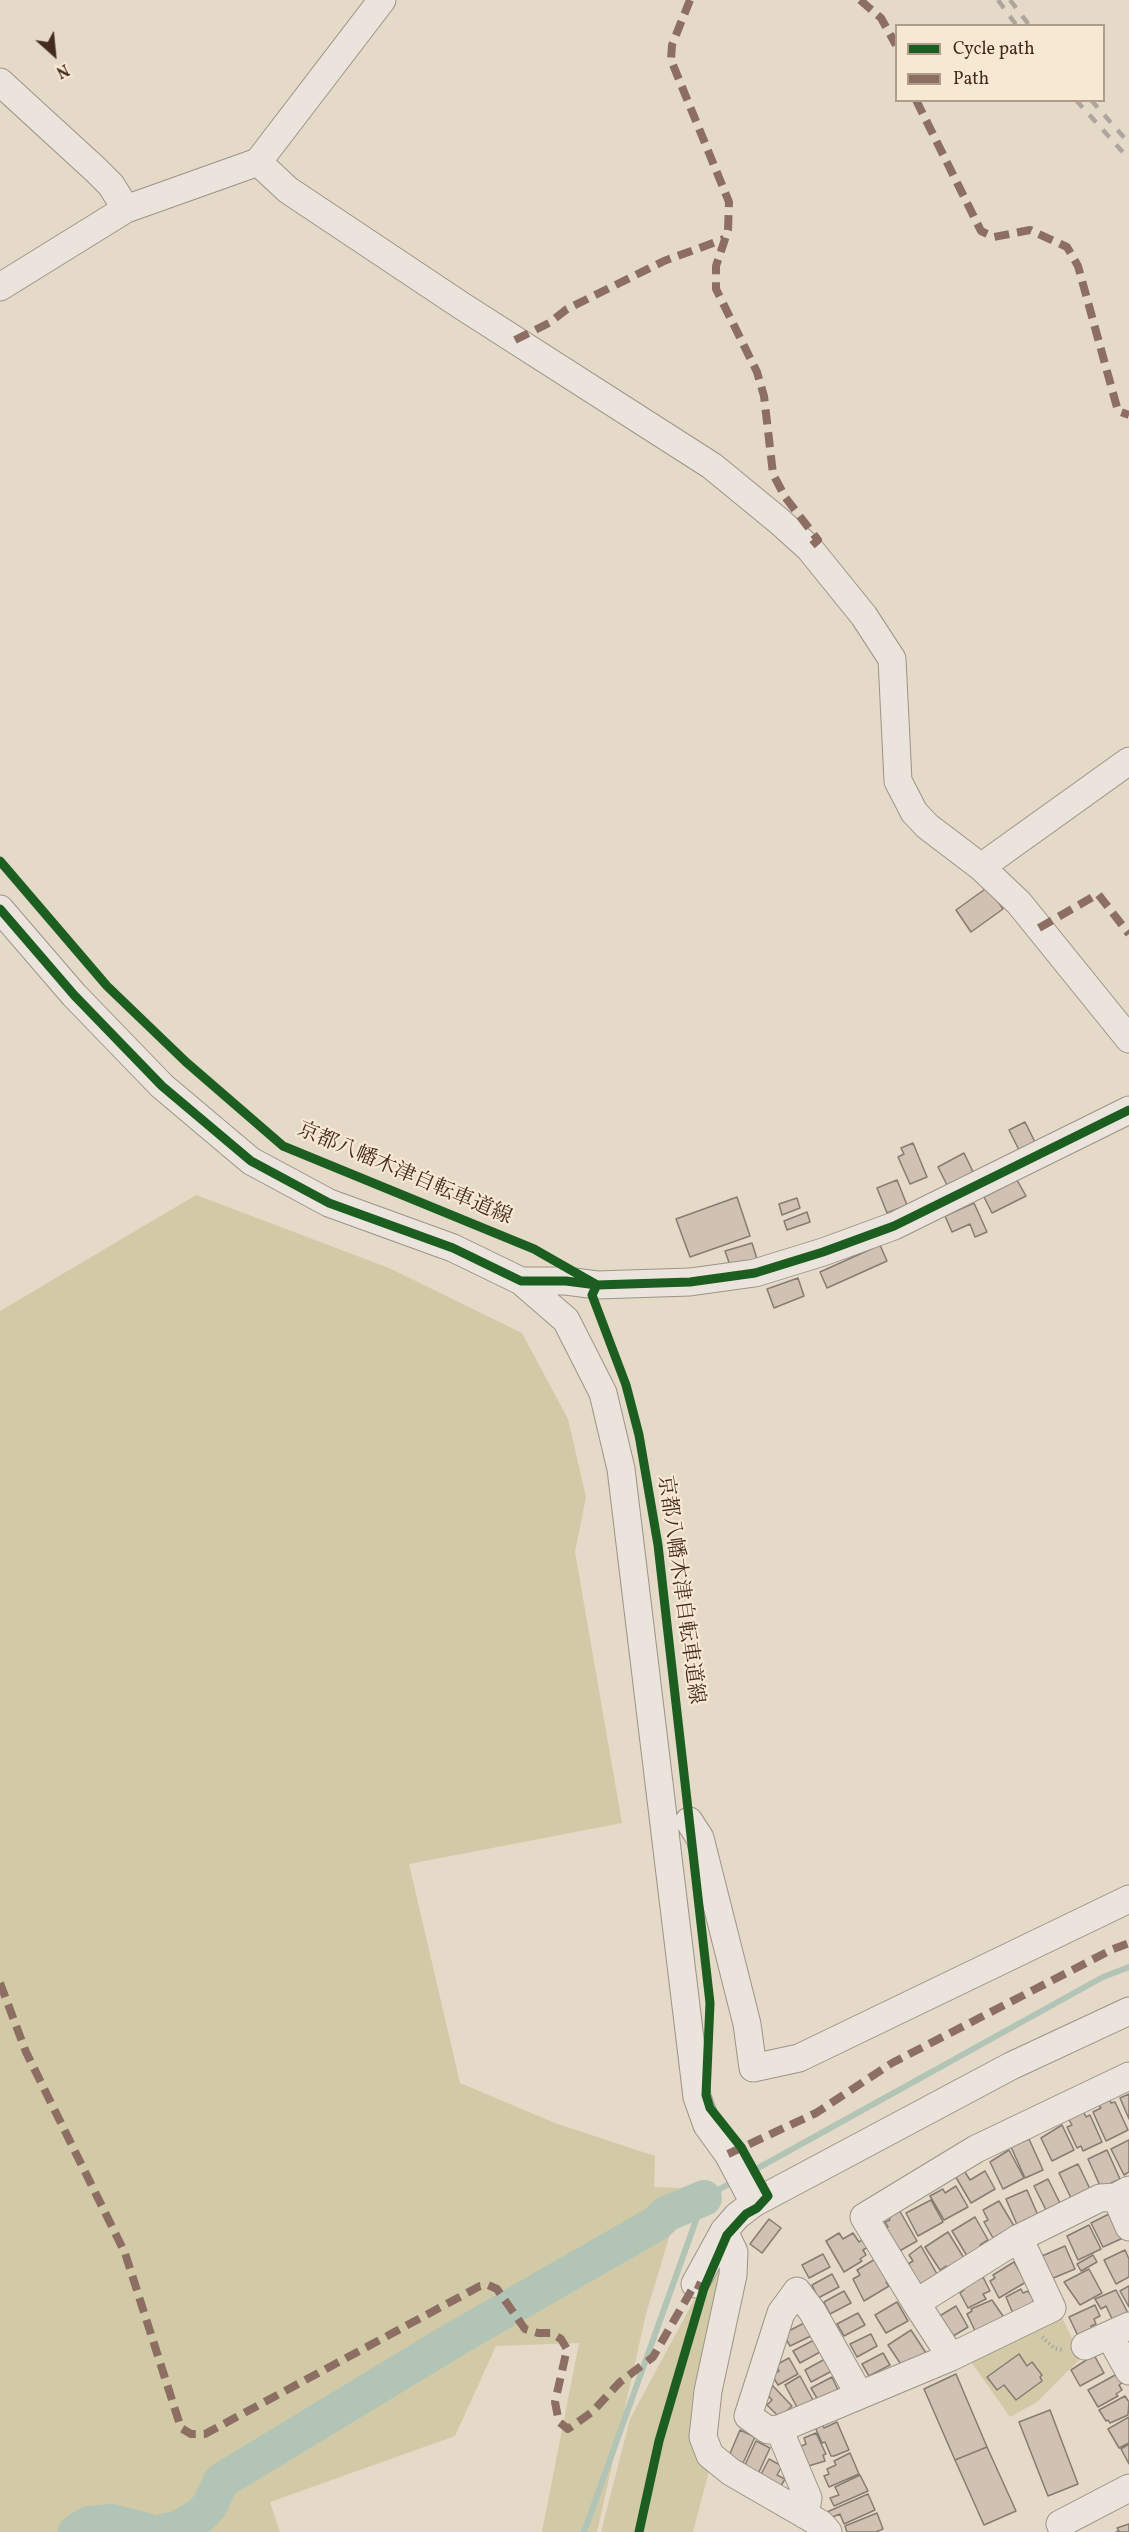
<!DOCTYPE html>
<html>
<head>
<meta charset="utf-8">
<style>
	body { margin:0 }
	#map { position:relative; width:1129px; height:2532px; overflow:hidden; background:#e5d9c8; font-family:Vollkorn,serif }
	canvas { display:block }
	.legend { position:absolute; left:895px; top:24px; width:210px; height:78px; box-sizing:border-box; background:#f7e8d3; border:2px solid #b09c8b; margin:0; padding:8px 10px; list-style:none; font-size:18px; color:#452b1e }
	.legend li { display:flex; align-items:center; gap:12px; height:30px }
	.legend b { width:30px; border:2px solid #b09c8b }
	.north { position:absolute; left:24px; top:24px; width:60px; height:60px; -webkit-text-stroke:4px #f7e8d3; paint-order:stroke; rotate:153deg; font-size:16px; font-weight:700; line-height:24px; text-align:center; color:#452b1e }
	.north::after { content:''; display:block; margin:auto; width:21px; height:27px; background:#452b1e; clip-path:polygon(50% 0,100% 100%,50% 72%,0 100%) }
</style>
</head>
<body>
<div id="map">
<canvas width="1129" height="2532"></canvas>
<ul class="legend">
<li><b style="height:8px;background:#1b5e20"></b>Cycle path</li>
<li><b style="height:8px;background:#8d6e63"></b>Path</li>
</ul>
<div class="north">N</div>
</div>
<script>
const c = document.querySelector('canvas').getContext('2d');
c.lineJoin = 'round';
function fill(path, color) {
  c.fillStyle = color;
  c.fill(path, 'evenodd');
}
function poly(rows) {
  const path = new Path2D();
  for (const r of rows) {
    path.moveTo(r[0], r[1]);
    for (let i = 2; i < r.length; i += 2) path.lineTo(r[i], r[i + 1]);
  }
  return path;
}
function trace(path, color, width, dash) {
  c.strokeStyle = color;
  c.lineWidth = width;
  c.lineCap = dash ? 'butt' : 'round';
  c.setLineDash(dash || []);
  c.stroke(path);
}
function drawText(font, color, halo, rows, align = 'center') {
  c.font = font + ' Vollkorn,"Noto Serif JP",serif';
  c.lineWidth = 4.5;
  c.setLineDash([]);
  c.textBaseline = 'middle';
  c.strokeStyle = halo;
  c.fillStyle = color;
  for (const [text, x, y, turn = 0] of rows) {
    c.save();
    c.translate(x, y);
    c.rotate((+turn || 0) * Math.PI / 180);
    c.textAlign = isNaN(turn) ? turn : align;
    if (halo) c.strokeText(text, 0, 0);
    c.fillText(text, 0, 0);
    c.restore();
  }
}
const green = poly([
	[196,1195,389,1268,522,1333,568,1419,586,1497,575,1552,622,1823,409,1864,460,2083,555,2123,655,2156,654,2187,684,2188,646,2314,597,2532,542,2532,579,2343,496,2346,455,2436,270,2502,280,2532,0,2532,0,1311],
	[722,2269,709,2471,693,2532,601,2532,630,2419,694,2300],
	[1060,2313,1081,2358,1037,2402,1010,2417,967,2356]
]);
const stream = poly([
	[747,2174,1103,1977,1129,1967],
	[584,2532,704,2198,736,2180]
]);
const river = poly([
	[76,2532,89,2524,112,2522,150,2532],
	[162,2532,178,2529,201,2515,210,2505,221,2481,455,2339,657,2223,666,2214,704,2198]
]);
const building = poly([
	[988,887,1003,909,971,932,956,910,988,887],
	[1025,1122,1035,1142,1019,1150,1009,1130,1025,1122],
	[913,1143,927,1177,910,1184,898,1157,904,1154,901,1148,913,1143],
	[964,1153,975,1176,949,1189,938,1167,964,1153],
	[897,1180,907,1205,887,1213,877,1188,897,1180],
	[1017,1180,1026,1196,992,1213,984,1197,1017,1180],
	[737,1197,750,1236,690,1257,676,1219,737,1197],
	[797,1198,800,1208,782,1215,779,1204,797,1198],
	[974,1203,987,1232,975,1237,970,1224,952,1232,945,1216,974,1203],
	[807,1212,810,1222,787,1230,784,1221,807,1212],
	[752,1243,757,1259,731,1268,725,1251,752,1243],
	[880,1245,887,1261,827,1288,820,1272,880,1245],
	[798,1278,804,1296,774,1308,767,1289,798,1278],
	[1129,2094,1129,2119,1120,2098,1129,2094],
	[1110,2100,1111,2103,1115,2102,1128,2130,1106,2141,1093,2112,1101,2108,1099,2105,1110,2100],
	[1083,2111,1086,2117,1090,2115,1102,2142,1083,2151,1081,2146,1077,2148,1067,2127,1072,2125,1068,2118,1083,2111],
	[1062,2125,1074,2150,1052,2161,1041,2138,1062,2125],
	[1029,2139,1043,2170,1025,2178,1011,2147,1029,2139],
	[1129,2140,1129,2172,1124,2175,1111,2149,1129,2140],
	[1009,2150,1024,2178,1003,2189,990,2162,1009,2150],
	[1107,2150,1120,2179,1101,2188,1088,2159,1107,2150],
	[1078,2164,1091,2191,1072,2200,1059,2173,1078,2164],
	[963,2169,970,2180,985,2171,995,2189,971,2203,954,2174,963,2169],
	[1048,2179,1062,2207,1048,2214,1034,2186,1048,2179],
	[956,2186,968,2207,944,2220,930,2196,943,2189,945,2193,956,2186],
	[1027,2190,1040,2220,1018,2227,1006,2199,1027,2190],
	[931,2200,943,2222,918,2236,906,2213,931,2200],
	[999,2201,1014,2226,993,2238,984,2222,988,2220,983,2210,999,2201],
	[898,2208,917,2241,896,2253,883,2230,888,2227,885,2222,890,2220,887,2215,898,2208],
	[1111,2213,1123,2238,1103,2247,1091,2223,1111,2213],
	[975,2217,988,2240,980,2245,982,2247,967,2256,952,2231,975,2217],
	[769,2219,781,2228,762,2253,750,2244,769,2219],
	[1089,2225,1101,2249,1078,2260,1067,2236,1089,2225],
	[948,2232,964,2258,948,2268,946,2266,940,2270,925,2247,948,2232],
	[839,2233,843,2239,853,2233,859,2242,863,2239,868,2247,863,2250,866,2255,860,2259,862,2261,844,2272,826,2241,839,2233],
	[921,2246,937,2274,916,2287,903,2267,913,2261,909,2255,921,2246],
	[1065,2246,1075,2269,1051,2279,1042,2256,1065,2246],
	[1125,2250,1129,2259,1129,2277,1116,2284,1104,2260,1125,2250],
	[823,2254,830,2267,809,2278,802,2265,823,2254],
	[1093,2255,1097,2262,1081,2271,1077,2264,1093,2255],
	[877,2258,890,2279,886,2282,889,2286,864,2301,853,2279,860,2275,857,2270,877,2258],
	[1014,2262,1026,2282,999,2298,990,2281,995,2278,993,2275,1014,2262],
	[1089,2269,1102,2293,1080,2305,1064,2282,1089,2269],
	[832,2274,839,2287,818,2298,812,2285,832,2274],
	[983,2277,990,2291,983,2294,986,2299,968,2308,960,2293,964,2290,962,2287,983,2277],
	[1129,2286,1129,2307,1120,2291,1129,2286],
	[1021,2289,1023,2293,1028,2291,1030,2294,1032,2293,1038,2306,1014,2316,1006,2297,1021,2289],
	[1116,2290,1128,2313,1113,2321,1106,2306,1101,2309,1095,2299,1116,2290],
	[844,2291,851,2303,830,2314,824,2302,844,2291],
	[992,2300,1005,2319,977,2335,967,2314,972,2311,971,2309,992,2300],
	[897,2302,908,2321,886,2333,875,2315,897,2302],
	[1095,2305,1100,2316,1094,2319,1096,2324,1091,2326,1093,2332,1079,2338,1069,2317,1095,2305],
	[956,2306,968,2327,950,2338,938,2317,956,2306],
	[858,2313,865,2325,844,2336,837,2324,858,2313],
	[804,2323,811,2336,790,2346,783,2334,804,2323],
	[911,2330,926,2353,904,2369,888,2345,911,2330],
	[871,2334,877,2346,857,2357,850,2344,871,2334],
	[814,2340,820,2352,800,2363,793,2351,814,2340],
	[883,2353,890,2365,869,2376,862,2364,883,2353],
	[1019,2354,1027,2366,1032,2362,1042,2375,1040,2377,1042,2381,1016,2400,1004,2385,997,2390,987,2377,1019,2354],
	[1094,2355,1104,2373,1080,2386,1071,2370,1094,2355],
	[789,2358,798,2374,778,2385,772,2375,779,2371,776,2365,789,2358],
	[825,2359,832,2371,811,2382,805,2370,825,2359],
	[956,2374,987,2447,955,2460,924,2389,956,2374],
	[1117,2374,1122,2383,1119,2385,1122,2390,1116,2394,1118,2396,1098,2407,1088,2390,1117,2374],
	[800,2376,813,2400,798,2409,785,2385,800,2376],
	[832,2377,838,2390,818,2400,811,2388,832,2377],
	[773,2386,792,2406,780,2418,767,2405,772,2400,766,2393,773,2386],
	[1125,2396,1129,2402,1128,2415,1110,2423,1108,2420,1106,2421,1099,2410,1125,2396],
	[1050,2410,1078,2484,1048,2496,1019,2422,1050,2410],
	[1129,2417,1129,2443,1119,2448,1108,2429,1129,2417],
	[837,2422,849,2450,834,2456,831,2456,825,2442,822,2443,815,2427,822,2424,824,2428,837,2422],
	[740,2430,755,2437,743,2463,729,2456,740,2430],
	[816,2433,826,2454,823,2455,825,2461,805,2467,799,2447,806,2444,804,2438,816,2433],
	[756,2441,770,2448,758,2474,744,2467,756,2441],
	[1129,2444,1129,2464,1121,2449,1129,2444],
	[987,2447,1016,2511,984,2525,955,2460,987,2447],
	[850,2453,859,2474,829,2487,824,2476,829,2474,827,2469,836,2465,834,2461,850,2453],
	[769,2459,782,2466,777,2475,785,2479,779,2489,759,2478,769,2459],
	[860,2475,868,2491,834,2506,830,2498,839,2495,835,2487,860,2475],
	[868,2494,875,2510,844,2524,840,2514,830,2518,827,2512,868,2494],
	[877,2513,883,2529,876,2532,847,2532,845,2526,877,2513],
	[1129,2524,1129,2532,1116,2532,1119,2531,1117,2528,1129,2524]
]);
const path = poly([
	[1042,2337,1054,2348,1063,2350]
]);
const minor = poly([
	[0,82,96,170,111,185,126,209],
	[258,162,288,190,462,306,712,466,779,521,809,548,864,616,892,659,898,781,914,812,927,826,981,867,1019,903,1129,1039],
	[0,287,126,209,258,162,382,0],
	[981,867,1129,761],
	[0,909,74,995,162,1086,251,1161,329,1203,453,1248,521,1281,566,1281,597,1285,690,1282,755,1273,823,1252,894,1226,1129,1110],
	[521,1281,566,1320,603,1393,621,1469,697,2097,707,2125,728,2154,754,2203],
	[689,1821,700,1838,747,2024,753,2068,799,2058,1129,1899],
	[1116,2197,1129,2227],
	[724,2231,734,2252,733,2275,708,2391,703,2437,710,2455,731,2472,821,2524,828,2532],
	[1019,2238,916,2303,864,2217,976,2149,1129,2076],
	[695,2284,724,2231,737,2216,754,2203,1011,2066,1129,2011],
	[1129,2326,1109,2335,1129,2371],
	[1085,2346,1109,2335],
	[951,2357,1052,2308,1019,2238,1100,2198,1116,2197,1129,2190],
	[779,2429,951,2357,916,2303],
	[805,2515,808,2498,779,2429,768,2430,748,2416,781,2313,797,2291,812,2311,859,2394],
	[1060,2524,1129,2488]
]);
const rail = poly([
	[998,0,1017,26],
	[1010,0,1030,26],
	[1076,100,1129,159],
	[1091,100,1129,143]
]);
const quiet = poly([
	[690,0,672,45,671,60,729,202,728,230,716,266,716,289,757,372,764,396,773,474,785,497,818,540,809,548],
	[860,0,881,18,896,45],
	[916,100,981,231,994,237,1030,230,1067,247,1078,266,1118,411,1129,415],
	[515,340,549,323,567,309,664,261,724,239],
	[1039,928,1098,894,1129,934],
	[0,1983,26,2052,125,2253,181,2428,191,2434,205,2434,480,2286,488,2285,497,2289,525,2329,538,2333,551,2333,561,2339,567,2349,555,2402,559,2422,568,2429,592,2412,620,2382,653,2357,695,2284,704,2288],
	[728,2154,816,2113,892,2063,1113,1949,1129,1943]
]);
const cycleway = poly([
	[0,861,107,986,186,1062,283,1146,534,1249,597,1285,592,1295,626,1385,639,1435,658,1545,710,2003,706,2095,710,2108,741,2147,768,2196,757,2208,746,2214,727,2235,704,2288,659,2441,639,2532],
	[0,909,74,995,162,1086,251,1161,329,1203,453,1248,521,1281,566,1281,597,1285,690,1282,755,1273,823,1252,894,1226,1129,1110]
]);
const streetNames = [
	["京都八幡木津自転車道線",404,1175,23],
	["京都八幡木津自転車道線",679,1590,82]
];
fill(green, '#d2caa6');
trace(stream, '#b2c4b5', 6);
trace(river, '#b2c4b5', 36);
fill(building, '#d1c1b3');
trace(building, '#867c72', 1.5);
trace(minor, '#9d9388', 29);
trace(path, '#aea69e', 4, [1.5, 3]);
trace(minor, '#eae4dc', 27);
trace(rail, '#aea69e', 4.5, [10, 10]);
trace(quiet, '#8d6e63', 8, [15, 8]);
trace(cycleway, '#1b5e20', 9);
drawText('21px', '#452b1e', '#f7e8d3', streetNames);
</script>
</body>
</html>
